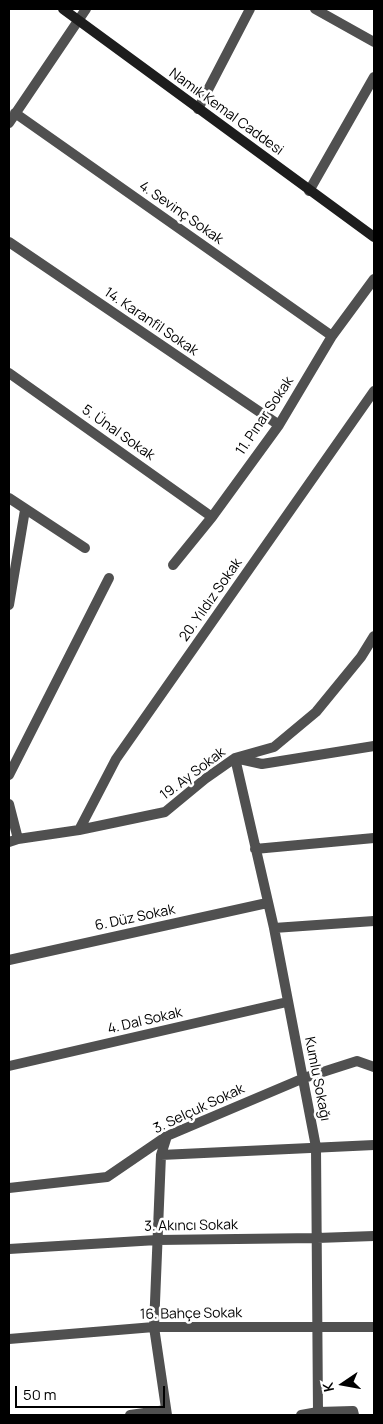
<!DOCTYPE html>
<html>
<head>
<meta charset="utf-8">
<style>
	body { margin:0 }
	#map { position:relative; width:383px; height:1424px; overflow:hidden; background:#fff; font-family:Manrope,sans-serif }
	canvas { display:block }
	.frame { position:absolute; inset:0; border:10px solid #000; pointer-events:none }
	.north { position:absolute; left:318px; top:1359px; width:50px; height:50px; -webkit-text-stroke:4px #fff; paint-order:stroke; rotate:258deg; font-size:14px; font-weight:700; line-height:20px; text-align:center; color:#000 }
	.north::after { content:''; display:block; margin:auto; width:18px; height:22px; background:#000; clip-path:polygon(50% 0,100% 100%,50% 72%,0 100%) }
	.scale { position:absolute; left:15px; top:1386px; width:150px; height:22px; box-sizing:border-box; border:2px solid #000; border-top:0; padding-left:6px; font-size:15px; line-height:18px; white-space:nowrap; color:#000; -webkit-text-stroke:4px #fff; paint-order:stroke }
</style>
</head>
<body>
<div id="map">
<canvas width="383" height="1424"></canvas>
<div class="frame"></div>
<div class="north">K</div>
<div class="scale">50 m</div>
</div>
<script>
const c = document.querySelector('canvas').getContext('2d');
c.lineJoin = 'round';
function poly(rows) {
  const path = new Path2D();
  for (const r of rows) {
    path.moveTo(r[0], r[1]);
    for (let i = 2; i < r.length; i += 2) path.lineTo(r[i], r[i + 1]);
  }
  return path;
}
function trace(path, color, width, dash) {
  c.strokeStyle = color;
  c.lineWidth = width;
  c.lineCap = dash ? 'butt' : 'round';
  c.setLineDash(dash || []);
  c.stroke(path);
}
function drawText(font, color, halo, rows, align = 'center') {
  c.font = font + ' Manrope,sans-serif';
  c.lineWidth = 5;
  c.setLineDash([]);
  c.textBaseline = 'middle';
  c.strokeStyle = halo;
  c.fillStyle = color;
  for (const [text, x, y, turn = 0] of rows) {
    c.save();
    c.translate(x, y);
    c.rotate((+turn || 0) * Math.PI / 180);
    c.textAlign = isNaN(turn) ? turn : align;
    if (halo) c.strokeText(text, 0, 0);
    c.fillText(text, 0, 0);
    c.restore();
  }
}
const street = poly([
	[315,9,374,42],
	[198,109,250,9],
	[15,113,332,336],
	[9,123,86,9],
	[309,191,374,77],
	[9,242,279,425],
	[9,373,212,517],
	[9,498,85,548],
	[173,565,212,517,279,425,332,336,374,279],
	[9,605,25,510],
	[9,775,109,578],
	[9,804,18,839],
	[79,830,116,759,374,391],
	[9,842,18,839,79,830,165,812,205,779,235,758,274,747,316,712,361,657,374,636],
	[255,849,374,838],
	[274,928,374,921],
	[9,960,267,903],
	[9,1066,287,1002],
	[161,1155,374,1145],
	[9,1188,107,1177,167,1136,304,1078,357,1061,374,1067],
	[9,1249,157,1240,317,1238,374,1236],
	[9,1339,154,1327,374,1327],
	[318,1412,316,1147,274,928,235,758,262,764,374,746],
	[130,1415,166,1410],
	[167,1415,154,1327,161,1155,167,1136],
	[301,1415,318,1412,353,1411,354,1415]
]);
const secondary = poly([
	[63,9,374,237]
]);
const streetNames = [
	["Namık Kemal Caddesi",226,112,36],
	["4. Sevinç Sokak",181,213,35],
	["14. Karanfil Sokak",151,322,34],
	["11. Pınar Sokak",265,416,-56],
	["5. Ünal Sokak",118,433,35],
	["20. Yıldız Sokak",211,600,-55],
	["19. Ay Sokak",193,774,-37],
	["6. Düz Sokak",135,918,-12],
	["4. Dal Sokak",145,1021,-13],
	["Kumlu Sokağı",317,1079,79],
	["3. Selçuk Sokak",199,1109,-25],
	["3. Akıncı Sokak",191,1226,-1],
	["16. Bahçe Sokak",191,1314,-1]
];
trace(street, '#505050', 10);
trace(secondary, '#1d1d1d', 10);
drawText('14px', '#000', '#fff', streetNames);
</script>
</body>
</html>
